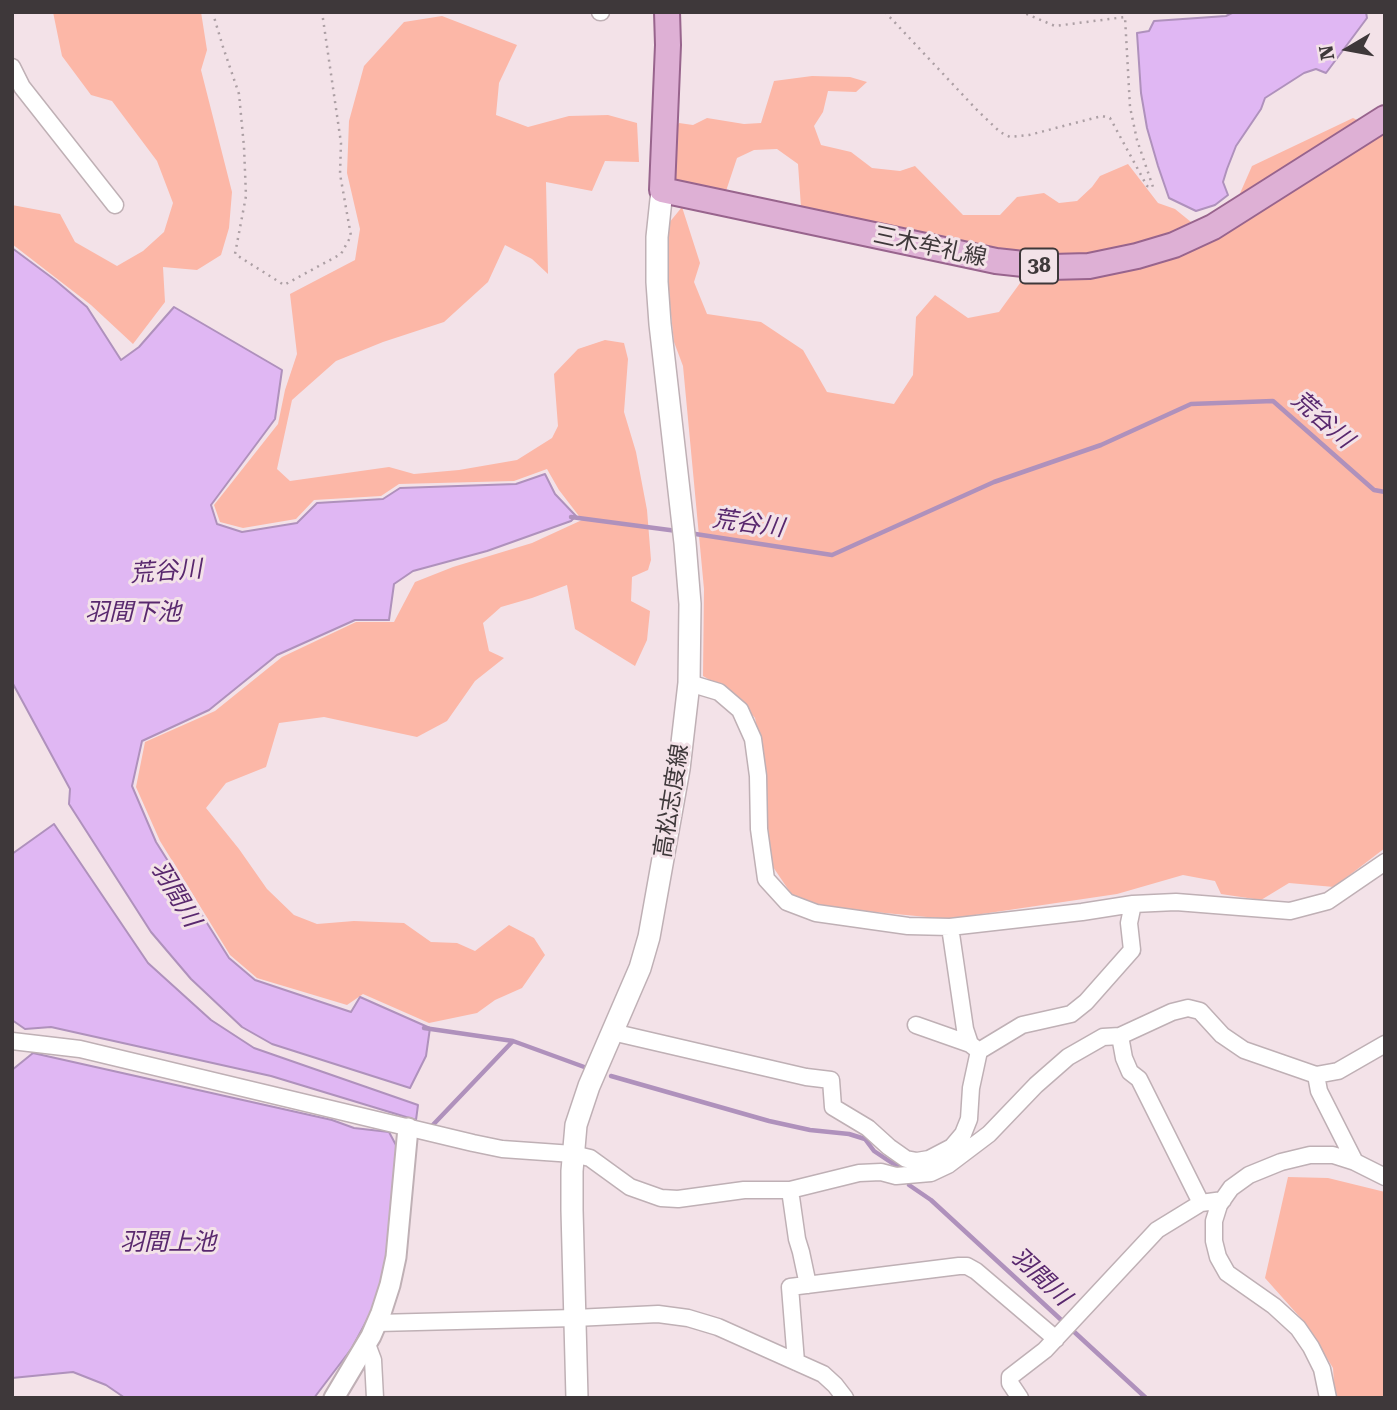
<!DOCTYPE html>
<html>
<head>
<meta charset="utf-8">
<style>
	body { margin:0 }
	#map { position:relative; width:1397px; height:1410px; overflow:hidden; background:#f3e2e8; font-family:"Roboto Serif",serif }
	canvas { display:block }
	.frame { position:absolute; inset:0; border:14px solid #3e383a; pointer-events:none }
	.north { position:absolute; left:1313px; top:14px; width:70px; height:70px; -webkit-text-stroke:5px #f3e2e8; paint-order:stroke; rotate:260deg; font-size:19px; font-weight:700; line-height:28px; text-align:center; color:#3e383a }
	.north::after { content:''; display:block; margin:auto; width:24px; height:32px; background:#3e383a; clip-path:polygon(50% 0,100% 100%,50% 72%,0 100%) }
</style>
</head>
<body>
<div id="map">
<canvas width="1397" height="1410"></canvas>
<div class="frame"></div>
<div class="north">N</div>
</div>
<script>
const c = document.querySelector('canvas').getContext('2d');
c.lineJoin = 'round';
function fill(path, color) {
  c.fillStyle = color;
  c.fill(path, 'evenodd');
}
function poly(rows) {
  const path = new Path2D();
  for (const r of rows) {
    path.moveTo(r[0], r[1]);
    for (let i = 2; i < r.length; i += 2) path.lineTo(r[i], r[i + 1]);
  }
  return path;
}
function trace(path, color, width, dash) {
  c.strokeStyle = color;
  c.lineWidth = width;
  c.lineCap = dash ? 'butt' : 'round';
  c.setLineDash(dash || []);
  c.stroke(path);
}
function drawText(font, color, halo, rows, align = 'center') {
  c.font = font + ' "Roboto Serif","Noto Sans JP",serif';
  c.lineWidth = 6;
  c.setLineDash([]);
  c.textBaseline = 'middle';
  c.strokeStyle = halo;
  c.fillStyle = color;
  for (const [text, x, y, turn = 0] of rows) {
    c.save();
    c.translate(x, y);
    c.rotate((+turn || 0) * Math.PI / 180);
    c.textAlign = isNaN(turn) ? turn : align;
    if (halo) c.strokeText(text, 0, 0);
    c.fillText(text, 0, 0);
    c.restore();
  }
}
const green = poly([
	[53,12,201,12,207,50,201,70,232,192,229,228,221,255,197,270,163,267,165,302,133,344,91,305,12,244,12,205,60,214,75,242,117,266,143,251,164,232,173,203,157,161,112,101,91,95,62,56],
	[442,16,517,45,499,83,496,115,528,127,569,116,608,115,637,123,639,162,605,161,592,191,546,182,548,274,532,259,505,245,488,282,444,322,383,342,336,361,292,400,277,469,290,481,389,467,414,474,459,470,517,460,552,438,558,426,554,374,578,349,605,340,624,343,628,359,624,412,636,452,647,510,651,560,648,570,632,577,631,601,650,611,647,640,635,666,575,629,567,585,532,598,501,607,483,623,489,651,504,658,475,681,447,721,417,737,324,717,279,723,266,767,226,783,206,808,239,849,267,889,294,915,317,924,354,921,404,923,431,942,457,943,475,951,509,925,534,938,545,955,522,988,495,1000,477,1013,429,1023,363,994,347,1005,257,978,230,955,160,841,136,787,145,742,215,711,282,657,356,622,394,622,415,582,453,567,532,543,582,520,559,490,547,469,514,481,399,484,381,496,314,500,296,519,243,528,220,522,214,505,278,424,285,390,297,354,290,294,355,260,360,229,347,173,349,121,364,66,404,22],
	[812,76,850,77,867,82,856,92,828,91,823,112,814,126,821,145,851,152,872,168,900,171,915,166,963,215,1000,215,1017,197,1044,193,1059,203,1077,201,1092,187,1100,176,1128,164,1158,203,1175,209,1191,222,1152,241,1102,252,1052,256,1001,249,801,207,798,164,777,149,754,150,737,158,726,191,672,180,672,137,679,123,693,125,707,118,744,124,761,123,774,81],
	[1353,118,1385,133,1385,848,1334,887,1289,883,1261,900,1221,894,1215,881,1183,875,1117,894,948,919,822,907,792,895,771,864,762,756,755,718,733,694,703,676,704,589,683,366,674,342,667,277,664,229,682,207,700,263,694,282,707,314,761,322,803,350,827,392,894,404,913,375,916,317,935,295,968,318,999,312,1023,279,1096,277,1165,261,1236,227,1238,198,1252,166],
	[1288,1177,1328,1178,1385,1192,1385,1398,1335,1398,1333,1368,1306,1324,1265,1278]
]);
const water = poly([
	[1234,12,1366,12,1367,18,1326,73,1316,69,1304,73,1265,98,1261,109,1236,146,1227,169,1223,182,1228,195,1215,205,1196,211,1169,198,1158,166,1147,128,1141,93,1137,33,1149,31,1154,21,1226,16,1234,12],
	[12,248,55,280,87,307,121,360,139,347,174,307,282,370,275,419,211,505,217,524,242,532,297,523,317,503,383,499,400,488,516,484,545,474,555,494,576,516,571,521,487,551,413,571,394,584,389,620,355,620,277,655,209,710,142,741,132,786,156,842,229,958,255,980,351,1012,360,997,430,1028,426,1056,410,1088,272,1044,242,1027,191,979,151,932,69,804,70,789,12,682,12,248],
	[54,824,148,963,211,1020,254,1048,418,1105,416,1120,271,1076,51,1027,25,1029,12,1020,12,854,54,824],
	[33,1053,332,1120,354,1128,389,1132,397,1147,390,1249,383,1290,352,1348,314,1398,125,1398,106,1385,73,1372,12,1378,12,1070,33,1053]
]);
const stream = poly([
	[571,517,677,531],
	[689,533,832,555,994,482,1101,445,1191,404,1273,401,1374,490,1385,492],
	[424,1028,513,1041,587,1068],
	[611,1076,769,1121,810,1130,849,1134,865,1139,874,1151,892,1163,907,1168],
	[429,1129,512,1042],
	[909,1185,931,1200,1146,1398]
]);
const path = poly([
	[214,12,214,17,223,47,239,94,244,147,246,196,235,254,284,285,341,254,351,236,340,174,341,143,322,12],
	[885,12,977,110,1000,132,1010,137,1029,135,1102,116,1110,118,1147,186,1153,187,1137,140,1130,107,1125,17,1055,26,1022,12]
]);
const minor = poly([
	[600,12,601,12],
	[12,67,22,87,115,205],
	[689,683,719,692,740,710,753,739,758,776,759,829,766,879,787,902,816,913,908,926,950,927,1082,912,1133,904,1176,902,1290,911,1328,901,1385,862],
	[950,927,965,1029,970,1044,979,1051],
	[916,1025,970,1044],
	[612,1032,806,1077,831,1080,833,1107,868,1128,889,1147,906,1159,917,1161,929,1159,952,1147,963,1134,969,1119,971,1088,979,1051,1022,1025,1071,1014,1086,1002,1132,950,1129,923,1133,904],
	[1120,1036,1124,1058,1130,1072,1139,1079,1201,1203],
	[12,1041,80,1049,473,1143,502,1149,573,1154,590,1158,630,1187,661,1198,678,1199,744,1190,790,1190,859,1173,881,1172,896,1176,931,1173,948,1165,989,1134,1036,1085,1068,1057,1103,1037,1120,1036,1172,1012,1188,1008,1200,1011,1222,1035,1244,1050,1316,1075,1338,1071,1385,1044],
	[1316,1075,1319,1091,1355,1162],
	[790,1190,797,1239,801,1252,808,1285],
	[377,1323,575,1318,658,1314,688,1318,718,1327,823,1374,835,1385,845,1398],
	[367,1344,373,1360,375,1398],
	[796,1362,790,1287,959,1266,967,1266,976,1271,1056,1339],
	[1020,1398,1010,1383,1010,1377,1045,1350,1157,1230,1201,1203,1223,1200],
	[1328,1398,1322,1369,1311,1347,1298,1328,1274,1306,1227,1273,1218,1257,1214,1241,1214,1221,1219,1205,1231,1188,1249,1175,1281,1162,1310,1155,1333,1155,1355,1162,1385,1177]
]);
const tertiary = poly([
	[334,1398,371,1336,381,1313,390,1285,396,1257,408,1128]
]);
const secondary = poly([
	[577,1398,572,1210,572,1171,576,1125,589,1086,640,968,649,937,679,769,689,683,690,604,685,543,660,324,657,282,657,237,662,190]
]);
const primary = poly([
	[667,12,668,45,662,190,996,261,1051,267,1089,266,1137,256,1174,245,1213,227,1385,118]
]);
const shields = [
	[1039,266,38]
];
const shieldNames = [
	["38",1039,266]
];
const streetNames = [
	["三木牟礼線",930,247,12],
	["高松志度線",672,801,-81]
];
const waterNames = [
	["荒谷川",1322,420,41],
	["荒谷川",748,524,8],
	["荒谷川",166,572,-4],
	["羽間下池",133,613],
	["羽間川",175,894,59],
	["羽間上池",168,1243],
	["羽間川",1040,1277,43]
];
fill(green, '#fcb7a7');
fill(water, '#e0b7f3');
trace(water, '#af91bc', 2);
trace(stream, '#af91bc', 4.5);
trace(minor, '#bfb0b5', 19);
trace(tertiary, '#bfb0b5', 23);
trace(secondary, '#bfb0b5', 24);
trace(primary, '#98648d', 28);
trace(path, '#ac9fa4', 2.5, [2, 5]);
trace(minor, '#fff', 16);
trace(tertiary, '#fff', 19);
trace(secondary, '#fff', 21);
trace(primary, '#deb0d5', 24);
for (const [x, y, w] of shields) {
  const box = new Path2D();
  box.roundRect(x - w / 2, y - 17.5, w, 35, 5);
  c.fillStyle = '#f3e2e8';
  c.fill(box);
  trace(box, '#3e383a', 2);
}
drawText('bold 21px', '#3e383a', null, shieldNames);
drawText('23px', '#3e383a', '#f3e2e8', streetNames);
drawText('italic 24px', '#59286e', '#f3e2e8', waterNames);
</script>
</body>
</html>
